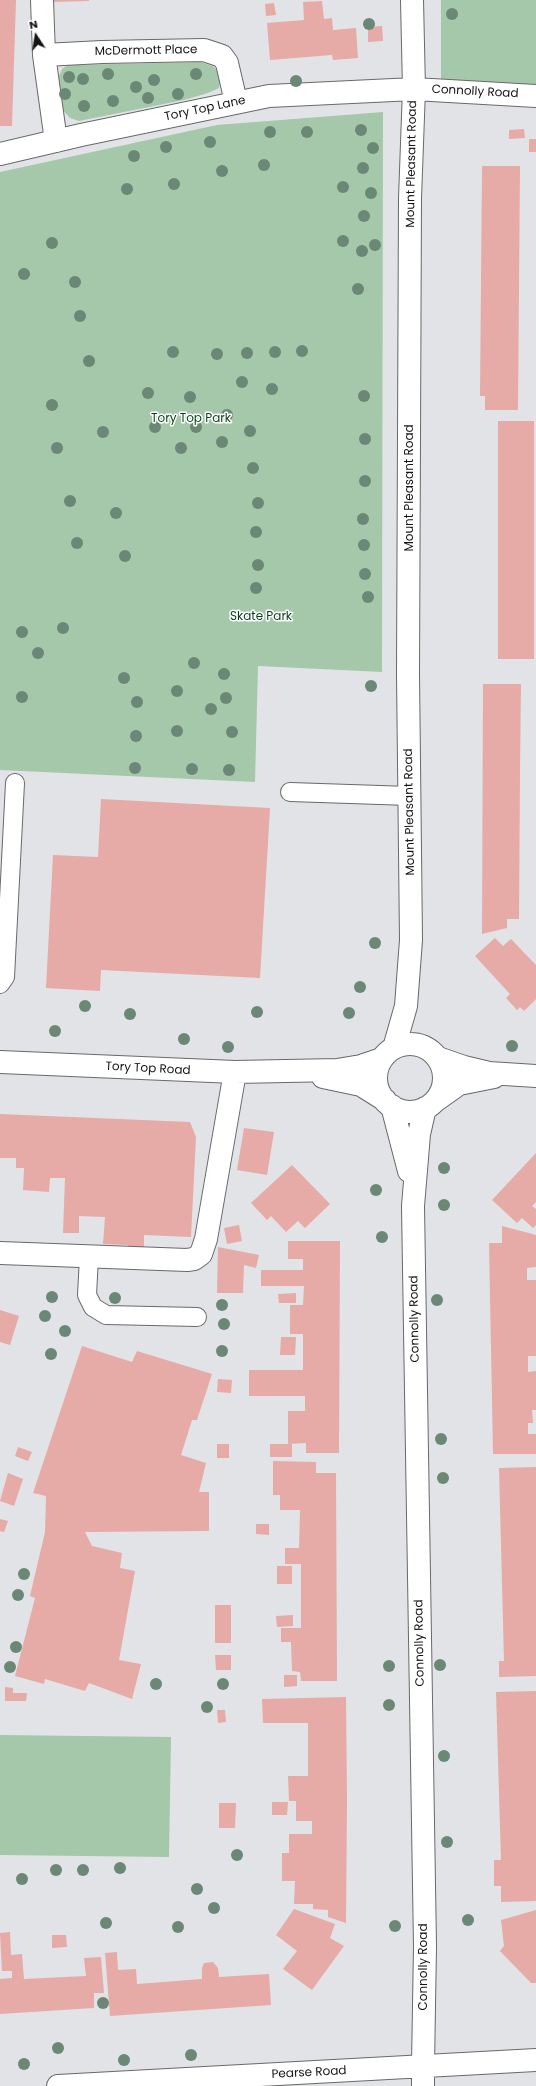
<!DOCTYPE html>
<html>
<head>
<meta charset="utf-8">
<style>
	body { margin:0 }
	#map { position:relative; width:536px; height:2086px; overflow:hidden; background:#e2e3e6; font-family:Poppins,sans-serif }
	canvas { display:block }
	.north { position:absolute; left:16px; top:16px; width:40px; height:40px; -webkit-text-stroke:3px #fff; paint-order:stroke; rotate:348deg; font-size:11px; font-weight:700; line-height:16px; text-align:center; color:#141415 }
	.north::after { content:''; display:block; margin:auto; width:14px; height:18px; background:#141415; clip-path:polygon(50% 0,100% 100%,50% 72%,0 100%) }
</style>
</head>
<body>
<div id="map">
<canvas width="536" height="2086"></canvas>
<div class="north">N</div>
</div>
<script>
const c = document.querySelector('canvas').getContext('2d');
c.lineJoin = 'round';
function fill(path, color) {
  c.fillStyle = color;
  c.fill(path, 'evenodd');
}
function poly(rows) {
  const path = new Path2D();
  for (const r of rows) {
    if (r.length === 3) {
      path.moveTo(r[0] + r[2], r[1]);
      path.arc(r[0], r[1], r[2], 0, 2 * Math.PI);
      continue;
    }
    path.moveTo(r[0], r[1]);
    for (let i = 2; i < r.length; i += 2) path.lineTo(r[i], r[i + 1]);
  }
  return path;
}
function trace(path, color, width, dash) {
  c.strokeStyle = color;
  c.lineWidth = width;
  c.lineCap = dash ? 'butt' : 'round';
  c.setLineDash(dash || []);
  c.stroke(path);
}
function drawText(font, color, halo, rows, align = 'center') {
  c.font = font + ' Poppins,sans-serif';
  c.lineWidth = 3;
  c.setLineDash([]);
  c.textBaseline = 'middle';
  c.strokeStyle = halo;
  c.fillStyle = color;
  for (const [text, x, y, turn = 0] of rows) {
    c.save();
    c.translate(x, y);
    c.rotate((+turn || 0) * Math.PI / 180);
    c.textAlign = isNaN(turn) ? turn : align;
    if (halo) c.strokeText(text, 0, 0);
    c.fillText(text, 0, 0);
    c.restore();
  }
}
const green = poly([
	[441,0,536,0,536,85,441,81],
	[200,62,213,66,221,75,219,88,208,93,184,100,79,121,70,118,62,109,59,99,59,76,62,69,68,65],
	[383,112,382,672,258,666,255,782,0,770,0,172,217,125],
	[0,1735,171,1737,169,1857,0,1855]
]);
const building = poly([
	[0,0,16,0,12,126,0,126],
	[53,0,89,0,89,1,53,2],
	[322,1,324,19,332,18,333,30,356,28,358,58,333,60,332,55,270,60,267,23,304,20,303,2],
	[274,3,276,15,266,16,265,4],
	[382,26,383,41,368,42,368,27],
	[524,129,525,138,509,139,509,130],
	[529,139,536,139,536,152,529,152],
	[482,166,520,166,518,410,485,410,485,396,480,396],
	[498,421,534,421,534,659,498,659],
	[483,684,521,684,520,771,519,919,507,919,507,928,482,934],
	[101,799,270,808,260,978,101,970,100,991,46,988,53,855,98,857],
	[495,938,503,946,511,939,536,965,536,999,524,1011,520,1007,517,1010,506,998,510,994,475,956],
	[0,1114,190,1122,196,1137,191,1237,144,1235,144,1250,127,1249,128,1245,103,1244,105,1217,79,1216,79,1233,63,1233,65,1178,50,1178,49,1192,23,1190,24,1168,16,1168,16,1158,0,1158],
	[244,1128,274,1132,267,1175,237,1170],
	[536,1153,536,1202,532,1206,536,1209,536,1225,533,1228,522,1218,517,1223,492,1200],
	[292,1165,330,1204,305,1228,298,1221,286,1232,271,1216,267,1220,251,1203],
	[239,1225,242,1241,227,1244,224,1228],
	[502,1226,536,1235,536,1267,527,1268,527,1280,536,1280,536,1356,528,1356,528,1372,536,1371,536,1410,532,1410,533,1423,528,1423,528,1434,536,1434,536,1454,493,1454,489,1243,502,1243],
	[288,1241,340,1241,339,1453,306,1453,306,1443,288,1444,288,1411,305,1411,305,1396,249,1396,249,1370,303,1370,303,1334,290,1334,290,1305,303,1305,304,1286,261,1286,261,1270,303,1270,303,1259,288,1259],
	[218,1247,259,1255,256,1268,244,1265,243,1293,217,1293],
	[296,1293,296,1303,279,1303,278,1294],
	[0,1310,19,1316,10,1345,0,1342],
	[281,1337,296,1337,295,1355,280,1355],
	[82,1346,132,1362,137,1351,212,1374,197,1420,192,1420,181,1455,206,1463,199,1492,209,1492,209,1531,85,1532,92,1546,122,1553,120,1568,135,1571,119,1660,141,1664,132,1699,89,1683,85,1691,45,1679,44,1684,15,1676,35,1598,30,1596,45,1532,46,1496,33,1493],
	[218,1379,232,1380,231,1393,217,1392],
	[217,1444,229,1444,229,1458,217,1458],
	[270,1444,292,1444,292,1457,270,1457],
	[18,1447,32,1452,28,1461,15,1456],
	[273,1461,316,1462,316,1473,336,1473,337,1681,301,1681,300,1672,292,1671,291,1642,281,1642,281,1628,301,1628,301,1564,285,1564,285,1548,299,1548,300,1510,280,1510,280,1495,273,1495],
	[536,1467,536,1676,499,1677,499,1661,504,1661,499,1468],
	[8,1473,23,1479,14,1506,0,1501],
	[0,1519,8,1521,4,1532,0,1531],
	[256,1524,269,1524,269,1535,256,1534],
	[277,1566,292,1566,292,1584,277,1584],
	[215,1605,231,1605,231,1643,215,1643],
	[293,1615,293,1626,277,1627,276,1616],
	[215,1655,231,1655,231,1670,216,1670],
	[284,1675,297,1675,297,1686,284,1687],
	[5,1687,13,1688,13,1693,27,1693,26,1701,5,1701],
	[536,1691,536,1901,501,1902,501,1886,494,1886,494,1860,501,1860,496,1692],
	[346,1697,347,1800,346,1923,328,1917,328,1910,313,1909,313,1904,294,1904,295,1881,282,1881,282,1853,289,1853,289,1834,312,1834,312,1821,296,1821,296,1801,289,1801,288,1776,308,1776,308,1723,263,1723,262,1699],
	[217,1710,225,1710,226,1722,218,1723],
	[272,1802,288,1802,287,1815,272,1815],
	[219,1803,236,1803,235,1828,219,1828],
	[294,1909,335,1924,330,1938,344,1946,312,1990,283,1969,297,1951,276,1935],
	[536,1910,536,1983,531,1983,500,1951,504,1946,501,1920],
	[10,1932,11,1955,22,1954,24,1979,86,1976,84,1958,101,1957,104,1993,94,1993,94,2008,0,2014,0,1979,12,1978,12,1971,2,1971,0,1933],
	[52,1935,66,1935,67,1947,52,1948],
	[117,1952,118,1970,136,1969,137,1984,202,1979,202,1968,204,1963,213,1962,218,1968,219,1977,269,1974,271,2005,110,2016,105,1953]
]);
const service = poly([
	[290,792,410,796],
	[0,984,5,977,15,783],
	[89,1257,87,1295,93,1307,106,1315,197,1317]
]);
const minor = poly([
	[42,0,44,55,56,141],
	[44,55,102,52,204,50,222,56,227,63,236,102],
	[0,154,81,135,269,96,414,89,536,96],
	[410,1078,34],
	[394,1048,406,1006,411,940,408,674,410,198,414,89,412,0],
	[438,1058,464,1067,489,1073,536,1076],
	[0,1062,235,1072,337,1070,361,1066,382,1059],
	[323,1077,361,1085,385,1100],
	[435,1101,459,1084,494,1077],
	[392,1106,409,1171],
	[0,1253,187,1260,194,1259,201,1254,206,1239,235,1072],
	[423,2066,425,1946,413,1206,419,1134,425,1108]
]);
const tertiary = poly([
	[58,2086,536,2060],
	[423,2086,423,2066]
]);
const trees = [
	[452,14],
	[369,24],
	[108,74],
	[196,74],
	[69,77],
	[83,79],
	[154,80],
	[296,81],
	[136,87],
	[65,94],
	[178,94],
	[148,98],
	[113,101],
	[84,106],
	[361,130],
	[270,132],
	[307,132],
	[210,142],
	[166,147],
	[373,148],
	[134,156],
	[264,165],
	[363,168],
	[222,171],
	[174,184],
	[343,187],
	[127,189],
	[371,193],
	[364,216],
	[343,241],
	[52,243],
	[375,245],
	[362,251],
	[24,274],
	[75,282],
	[358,289],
	[80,316],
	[302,351],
	[173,352],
	[275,352],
	[247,353],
	[217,354],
	[89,361],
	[242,382],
	[272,389],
	[148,393],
	[364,396],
	[190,397],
	[52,405],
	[227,415],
	[155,427],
	[196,427],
	[250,431],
	[103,432],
	[365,439],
	[222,442],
	[57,448],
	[181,448],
	[253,468],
	[365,481],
	[70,501],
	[258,503],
	[116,513],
	[363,519],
	[256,532],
	[77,543],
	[364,545],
	[125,556],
	[258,565],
	[365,574],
	[256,588],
	[368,597],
	[63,628],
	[22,632],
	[38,653],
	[194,663],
	[224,674],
	[124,678],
	[371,686],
	[177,691],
	[22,697],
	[226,698],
	[137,702],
	[211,709],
	[177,731],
	[232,732],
	[136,736],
	[135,768],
	[192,769],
	[229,770],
	[375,943],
	[360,987],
	[85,1006],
	[257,1012],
	[349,1013],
	[130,1014],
	[55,1031],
	[184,1039],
	[512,1046],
	[228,1047],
	[444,1168],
	[376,1190],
	[444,1205],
	[382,1237],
	[52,1297],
	[115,1298],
	[437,1300],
	[222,1305],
	[45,1316],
	[224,1324],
	[65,1331],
	[222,1351],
	[51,1354],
	[441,1439],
	[443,1478],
	[24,1574],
	[18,1595],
	[16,1647],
	[440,1665],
	[389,1666],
	[10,1667],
	[156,1684],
	[223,1684],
	[389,1705],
	[207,1707],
	[444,1756],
	[447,1842],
	[237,1855],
	[120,1868],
	[56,1870],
	[83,1870],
	[22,1879],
	[197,1889],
	[214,1908],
	[468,1920],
	[106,1923],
	[395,1926],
	[178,1927],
	[103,2003],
	[58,2048],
	[191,2055],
	[124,2060],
	[24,2064]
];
const streetNames = [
	["McDermott Place",146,51,-1],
	["Connolly Road",475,92,3],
	["Tory Top Lane",205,109,-12],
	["Mount Pleasant Road",412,164,-89],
	["Mount Pleasant Road",410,488,-90],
	["Mount Pleasant Road",410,812,-91],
	["Tory Top Road",148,1069,3],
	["Connolly Road",415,1319,-91],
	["Connolly Road",420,1643,-91],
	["Connolly Road",424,1967,-90],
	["Pearse Road",309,2073,-3]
];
const parkNames = [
	["Tory Top Park",191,419],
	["Skate Park",261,617]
];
fill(green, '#a4c8a9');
fill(building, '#e6aaa7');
trace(service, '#68696c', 20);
trace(minor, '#68696c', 24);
trace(tertiary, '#68696c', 24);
trace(service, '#fff', 18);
trace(minor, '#fff', 22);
trace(tertiary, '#fff', 22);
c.fillStyle = '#6b8876';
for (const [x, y] of trees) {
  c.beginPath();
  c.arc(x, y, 6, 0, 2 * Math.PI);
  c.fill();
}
drawText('12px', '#141415', '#fff', streetNames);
drawText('12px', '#093d1a', '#fff', parkNames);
</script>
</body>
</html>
